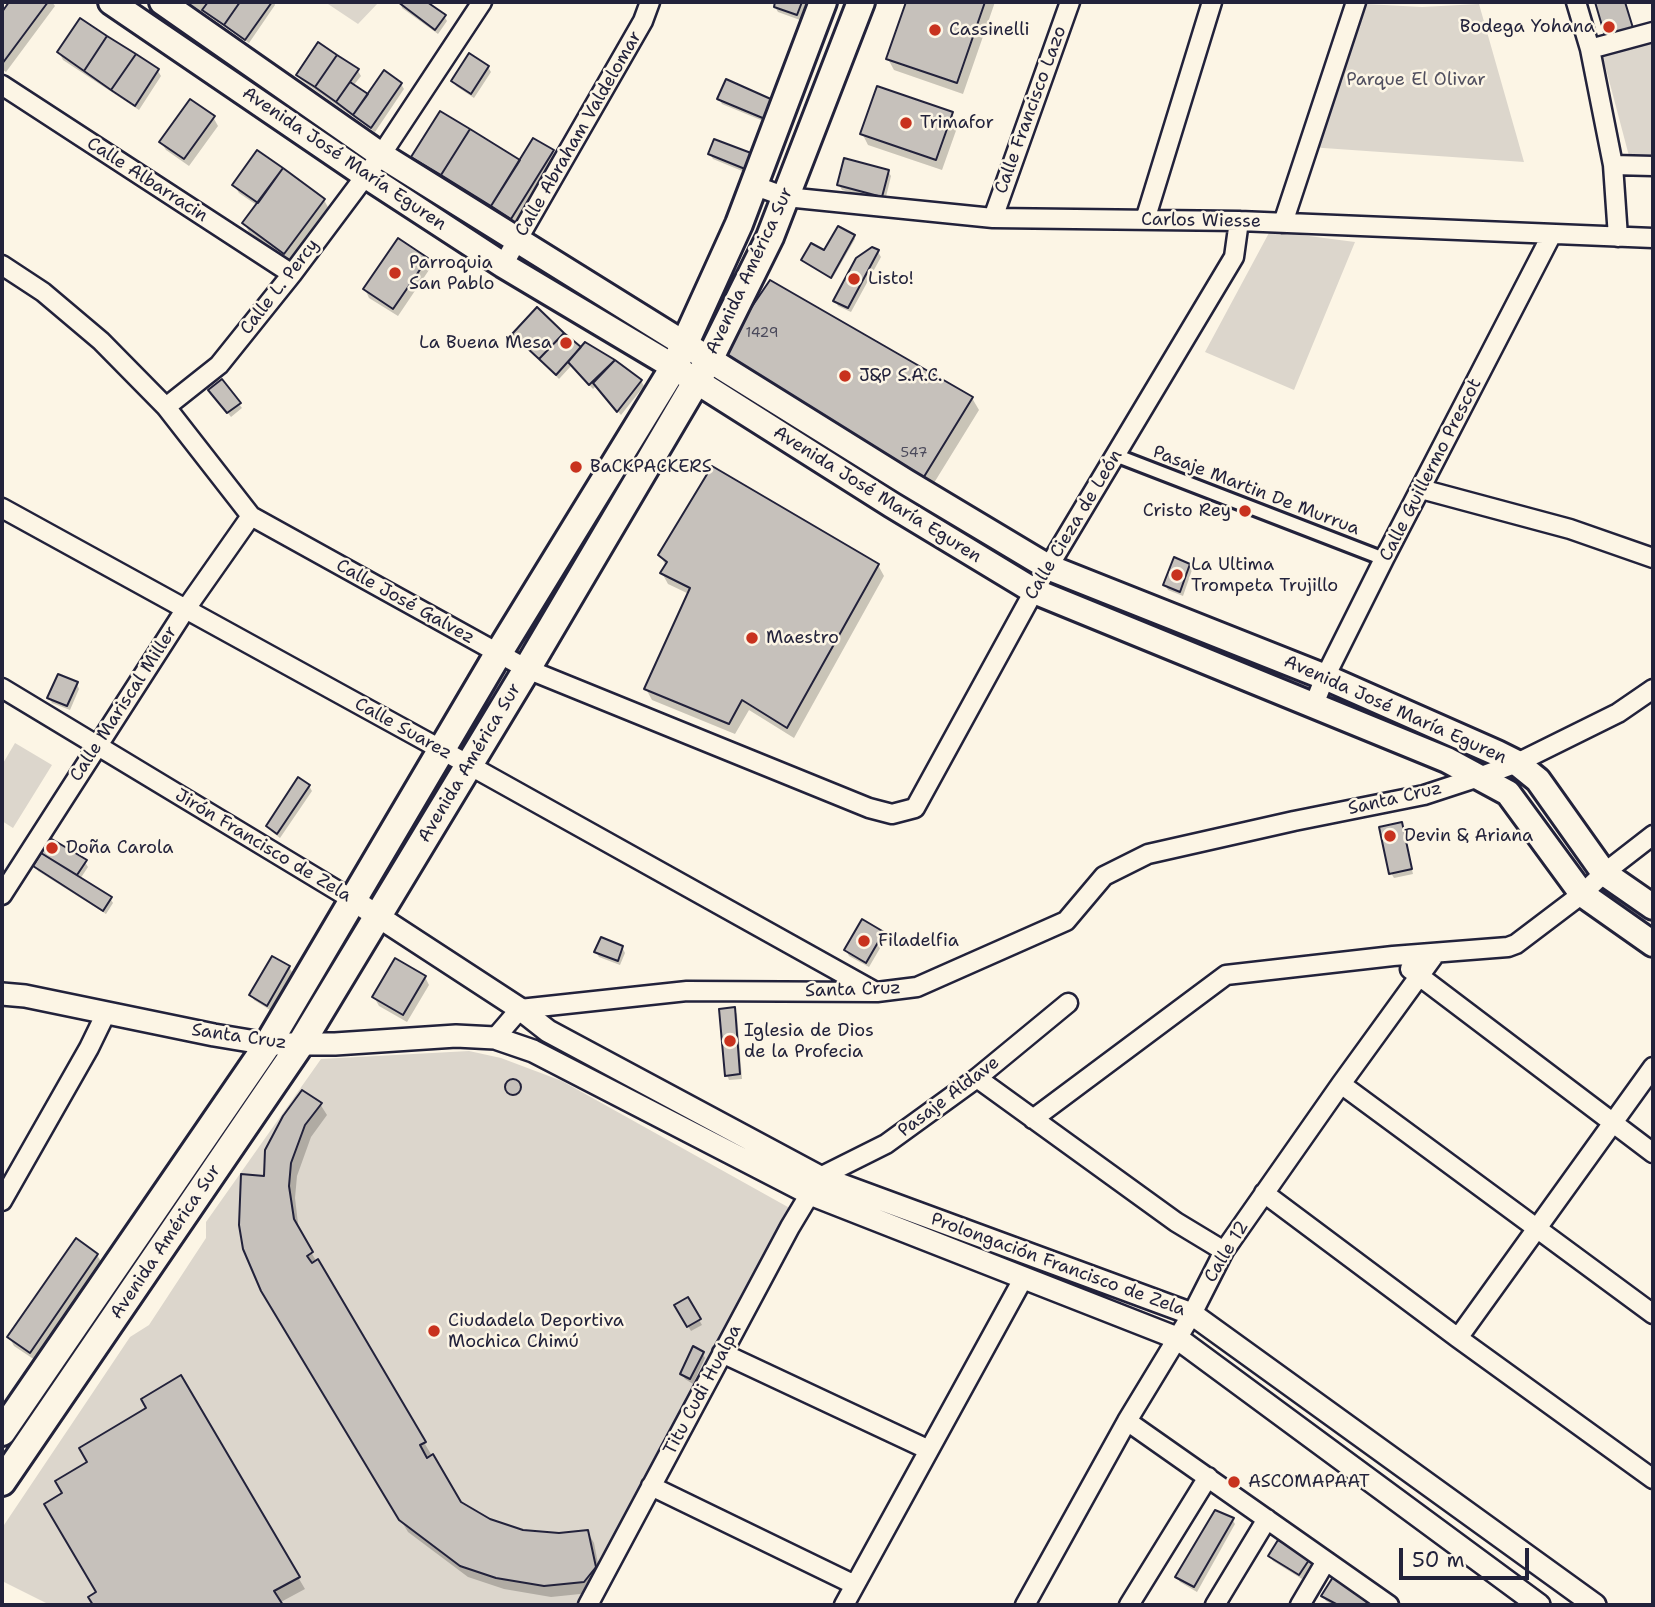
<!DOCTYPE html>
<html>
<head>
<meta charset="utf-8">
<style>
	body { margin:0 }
	#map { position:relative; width:1655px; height:1607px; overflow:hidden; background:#fcf5e5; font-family:"Shantell Sans",sans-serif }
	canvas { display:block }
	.frame { position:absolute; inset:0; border:4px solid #22223b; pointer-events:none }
	.scale { position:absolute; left:1399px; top:1548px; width:130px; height:32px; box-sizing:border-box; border:4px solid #22223b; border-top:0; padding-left:9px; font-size:21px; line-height:24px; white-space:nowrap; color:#22223b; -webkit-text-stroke:5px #fcf5e5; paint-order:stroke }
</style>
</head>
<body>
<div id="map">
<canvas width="1655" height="1607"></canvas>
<div class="frame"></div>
<div class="scale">50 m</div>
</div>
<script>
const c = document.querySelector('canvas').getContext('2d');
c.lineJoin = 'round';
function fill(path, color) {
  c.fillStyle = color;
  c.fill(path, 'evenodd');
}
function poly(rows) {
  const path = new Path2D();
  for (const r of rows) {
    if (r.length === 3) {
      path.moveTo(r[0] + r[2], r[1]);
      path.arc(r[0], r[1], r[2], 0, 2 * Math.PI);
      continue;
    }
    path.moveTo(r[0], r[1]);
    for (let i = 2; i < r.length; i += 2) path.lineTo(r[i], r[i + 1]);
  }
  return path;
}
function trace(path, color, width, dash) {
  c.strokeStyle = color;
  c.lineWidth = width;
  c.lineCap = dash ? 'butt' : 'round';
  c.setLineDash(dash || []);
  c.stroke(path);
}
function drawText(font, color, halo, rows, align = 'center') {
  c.font = font + ' "Shantell Sans",sans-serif';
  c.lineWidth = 5;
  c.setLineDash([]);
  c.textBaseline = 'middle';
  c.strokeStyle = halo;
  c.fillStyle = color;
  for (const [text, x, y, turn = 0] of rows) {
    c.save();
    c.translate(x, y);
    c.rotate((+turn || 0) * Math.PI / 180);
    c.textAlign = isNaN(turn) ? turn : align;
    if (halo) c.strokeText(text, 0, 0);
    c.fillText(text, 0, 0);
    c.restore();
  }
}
const green = poly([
	[325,2,379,2,358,24],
	[1365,4,1422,7,1479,4,1524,162,1309,147],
	[1653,36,1653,158,1629,156,1601,50],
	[1270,231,1355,242,1294,390,1205,352],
	[15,743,52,765,13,828,2,821,2,765],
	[469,1051,501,1058,562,1081,795,1211,576,1605,50,1605,2,1581,2,1528,130,1337,149,1325,206,1238,206,1222,321,1059]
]);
const shadow = poly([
	[11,2,52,2,55,6,6,72,2,69,2,15],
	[188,2,274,2,275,5,249,43],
	[400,2,424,2,444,16,447,21,438,34,402,8],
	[777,2,806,2,800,20,778,12,775,7],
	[908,2,995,2,963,94,894,70,888,59],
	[319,45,358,71,361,76,353,86,368,96,401,84,404,89,375,132,301,80,298,75],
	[59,52,158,71,161,76,139,110,63,60],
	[488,67,491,72,474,98,456,86,453,81],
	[719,99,772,101,768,123,722,104],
	[952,114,958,125,942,170,868,145,862,133],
	[213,117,218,126,189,166,166,150,161,142],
	[553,152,557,160,516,226,418,165,413,157,520,162],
	[710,154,750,155,752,160,747,173,713,159],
	[888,171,891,176,885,201,842,190,839,185],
	[234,185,324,200,329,209,290,261,249,232,244,223,258,206,239,193],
	[854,237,855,239,832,279,803,260,825,253],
	[878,252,881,257,851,312,838,306,835,300],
	[427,259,431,267,398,316,369,298,365,289],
	[771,282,972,398,979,410,929,491],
	[514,334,582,350,586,345,641,381,644,386,621,415,596,386,593,389,571,366,559,379],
	[213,395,239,404,242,408,231,417],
	[660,555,878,565,884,576,794,738,749,710,735,734,652,700,646,689,689,594,668,584,662,573,666,566],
	[1189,565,1192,570,1183,596,1168,590,1165,585],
	[77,684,79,689,70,710,52,703,49,698],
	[309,786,312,791,280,838,271,831,268,826],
	[1401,824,1413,874,1394,878,1391,873],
	[51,840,85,862,88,867,80,879,110,898,113,903,106,914,38,871,35,866],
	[883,933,886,938,869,967,849,956,846,950],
	[622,947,625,953,620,965,599,957,596,952],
	[289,967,292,972,270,1010,254,1000,251,995],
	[425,977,429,985,407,1022,379,1006,374,997],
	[734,1009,737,1014,742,1079,729,1080,727,1075],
	[514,1089,7],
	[320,1104,327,1115,311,1137,297,1176,295,1198,299,1232,460,1503,489,1520,523,1532,559,1535,587,1531,594,1543,601,1579,590,1593,551,1597,504,1589,468,1577,408,1532,262,1290,266,1178],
	[97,1255,102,1263,35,1360,14,1346,9,1337],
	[687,1299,702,1325,691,1331,676,1306],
	[702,1353,705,1358,693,1384,685,1379,682,1374],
	[180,1378,305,1589,279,1603,280,1605,94,1605,90,1598,98,1593,64,1493,89,1463],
	[1232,1519,1235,1524,1197,1592,1180,1582,1177,1577],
	[1270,1556,1310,1558,1312,1563,1302,1579,1273,1561],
	[1323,1596,1367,1602,1368,1605,1333,1605,1326,1601]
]);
const building = poly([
	[9,2,48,2,2,64,2,12,9,2],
	[208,2,240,2,224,25,202,10,208,2],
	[240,2,272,2,245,40,224,25,240,2],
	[398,2,427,2,446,15,435,30,398,2],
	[775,2,802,2,797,15,774,7,775,2],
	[906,2,985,2,957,83,886,59,906,2],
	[1595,2,1625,2,1633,28,1605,36,1595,2],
	[80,18,107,36,84,71,57,52,80,18],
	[107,36,136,54,111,90,84,71,107,36],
	[318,42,337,55,315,87,296,75,318,42],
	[469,53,489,66,471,94,451,81,469,53],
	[136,54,159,69,135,106,111,90,136,54],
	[337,55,359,69,336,102,315,87,337,55],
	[384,70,402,83,371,128,353,115,384,70],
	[726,79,773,100,765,119,717,99,726,79],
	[350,82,368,94,353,115,336,102,350,82],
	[877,86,953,112,936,160,860,134,877,86],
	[190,99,215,116,184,159,159,142,190,99],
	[440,111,470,129,441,175,411,157,440,111],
	[470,129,520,160,491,206,441,175,470,129],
	[533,138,554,150,511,219,491,206,533,138],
	[714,139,751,153,745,169,708,154,714,139],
	[257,150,283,168,258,203,232,185,257,150],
	[844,158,889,170,882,197,837,185,844,158],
	[283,168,325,199,284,254,242,223,283,168],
	[838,226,855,235,831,278,801,260,811,243,824,250,838,226],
	[398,238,428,258,393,309,363,289,398,238],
	[872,247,879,250,848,308,833,301,856,258,872,247],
	[770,280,973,397,922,480,719,355,770,280],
	[537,307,564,333,539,359,512,334,537,307],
	[564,333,581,347,556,375,539,359,564,333],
	[585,342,615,360,589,385,568,362,585,342],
	[615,360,642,380,617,412,593,383,615,360],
	[222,379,241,403,227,413,208,390,222,379],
	[712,466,879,564,787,728,742,700,729,724,644,689,690,588,660,573,667,562,658,555,712,466],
	[1174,557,1190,564,1180,592,1163,585,1174,557],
	[58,674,78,682,67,706,47,698,58,674],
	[298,777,310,785,277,834,266,826,298,777],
	[1402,822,1412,869,1389,874,1379,827,1402,822],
	[50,838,87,860,77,875,41,853,50,838],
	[41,853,112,897,103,911,33,866,41,853],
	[862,919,884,932,866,963,844,950,862,919],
	[601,937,623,946,618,961,594,952,601,937],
	[272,956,290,966,267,1006,249,995,272,956],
	[395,958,426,976,403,1015,372,997,395,958],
	[735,1007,740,1074,725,1076,719,1009,735,1007],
	[513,1087,8],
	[302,1090,322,1103,305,1125,291,1163,289,1186,294,1219,313,1252,307,1256,312,1263,318,1259,426,1442,420,1445,427,1458,433,1454,461,1502,490,1519,523,1530,559,1533,588,1530,596,1567,584,1582,544,1586,496,1578,460,1566,399,1520,261,1291,243,1249,239,1225,241,1174,264,1176,265,1150,283,1116,302,1090],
	[76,1238,98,1254,30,1353,7,1337,76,1238],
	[688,1297,701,1319,687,1327,674,1305,688,1297],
	[693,1346,704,1352,690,1379,680,1374,693,1346],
	[181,1375,300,1577,274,1591,283,1605,93,1605,88,1597,96,1592,44,1504,62,1493,55,1481,87,1462,79,1448,146,1408,141,1399,181,1375],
	[1215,1510,1234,1518,1194,1587,1175,1577,1215,1510],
	[1278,1540,1311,1557,1299,1575,1268,1556,1278,1540],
	[1333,1577,1368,1601,1365,1605,1338,1605,1321,1596,1333,1577]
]);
const pedestrian = poly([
	[1115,455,1384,559]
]);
const minor = poly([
	[1576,2,1590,49,1613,165,1618,237],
	[1590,49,1653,32],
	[2,85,292,274],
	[1613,165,1653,166],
	[753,185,786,197,993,218,1239,221,1653,238],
	[993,218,1070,2],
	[1145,220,1212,2],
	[1283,223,1356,2],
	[2,265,43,292,101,341,166,407,251,516,527,669,869,808,892,814,915,808,1034,591,1234,257,1239,221],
	[503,265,643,21,650,2],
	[166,407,219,365,292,274,381,155,482,2],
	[1421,489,1570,529,1653,558],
	[2,508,442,750,874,991],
	[2,688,353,900],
	[1313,707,1325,677,1384,559,1552,234],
	[2,895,185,610,251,516],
	[1410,969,1653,1153],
	[495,1038,520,1009,687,991,877,992,917,987,1066,921,1104,876,1148,854,1294,821,1424,795,1479,777,1517,763,1618,713,1653,689],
	[977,1078,1176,1222,1224,1251],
	[1341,1084,1653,1314],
	[1033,1119,1226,975,1393,956,1508,947,1516,944,1582,894,1604,873,1653,835],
	[1264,1193,1458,1338,1653,1479],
	[2,1201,89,1048,106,1013],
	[1458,1338,1653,1067],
	[722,1353,929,1450],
	[1127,1421,1389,1605],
	[651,1486,855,1585],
	[588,1605,790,1227,820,1177,886,1144,977,1078,1068,1003],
	[844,1605,1023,1279],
	[1025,1605,1127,1421,1192,1314,1224,1251,1341,1084,1436,953],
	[1129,1605,1208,1477],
	[1215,1605,1267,1519],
	[1300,1605,1326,1561]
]);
const tertiary = poly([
	[353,900,520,1009,548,1031,820,1177,1192,1314,1595,1605],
	[2,994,25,996,214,1035,268,1044,335,1044,456,1036,495,1038,533,1051,810,1194,1177,1338,1539,1605]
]);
const secondary = poly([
	[111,2,365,175,503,265,674,367,892,505,1034,591,1447,760,1508,793,1582,894,1653,944],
	[162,2,381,155,906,482,1048,567,1325,677,1497,753,1517,763,1538,780,1604,873,1653,907]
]);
const primary = poly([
	[2,1432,268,1044,498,654,674,367,739,224,823,2],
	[2,1482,300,1045,527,669,709,360,770,237,861,2]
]);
const markers = [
	[1609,27,7,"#c8321e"],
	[935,30,7,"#c8321e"],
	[906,123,7,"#c8321e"],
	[395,273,7,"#c8321e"],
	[854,279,7,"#c8321e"],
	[566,343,7,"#c8321e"],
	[845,376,7,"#c8321e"],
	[576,467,7,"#c8321e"],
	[1245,511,7,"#c8321e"],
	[1177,575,7,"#c8321e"],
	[752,638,7,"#c8321e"],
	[1390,836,7,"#c8321e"],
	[52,848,7,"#c8321e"],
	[864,941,7,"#c8321e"],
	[730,1041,7,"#c8321e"],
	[434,1331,7,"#c8321e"],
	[1234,1482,7,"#c8321e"]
];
const numberNames = [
	["1429",762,333],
	["547",914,453]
];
const poiNames = [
	["Bodega Yohana",1595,27,"right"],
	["Cassinelli",949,30],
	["Trimafor",920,123],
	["Parroquia",409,263],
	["San Pablo",409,284],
	["Listo!",868,279],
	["La Buena Mesa",552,343,"right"],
	["J&P S.A.C.",859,376],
	["BaCKPACKERS",590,467],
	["Cristo Rey",1231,511,"right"],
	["La Ultima",1191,565],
	["Trompeta Trujillo",1191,586],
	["Maestro",766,638],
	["Devin & Ariana",1404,836],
	["Doña Carola",66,848],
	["Filadelfia",878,941],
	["Iglesia de Dios",744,1031],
	["de la Profecia",744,1052],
	["Ciudadela Deportiva",448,1321],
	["Mochica Chimú",448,1342],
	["ASCOMAPAAT",1248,1482]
];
const parkNames = [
	["Parque El Olivar",1416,80]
];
const streetNames = [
	["Calle Francisco Lazo",1031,110,-70],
	["Calle Abraham Valdelomar",579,134,-60],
	["Avenida José María Eguren",344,159,34],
	["Calle Albarracin",147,180,33],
	["Carlos Wiesse",1201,221,1],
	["Avenida América Sur",750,271,-65],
	["Calle L. Percy",280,287,-52],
	["Calle Guillermo Prescot",1431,470,-63],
	["Pasaje Martin De Murrua",1256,491,21],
	["Avenida José María Eguren",877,495,32],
	["Calle Cieza de León",1074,525,-59],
	["Calle José Galvez",405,602,29],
	["Calle Mariscal Miller",124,704,-57],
	["Avenida José María Eguren",1395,710,24],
	["Calle Suarez",403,729,29],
	["Avenida América Sur",470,763,-59],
	["Santa Cruz",1395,799,-13],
	["Jirón Francisco de Zela",263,846,31],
	["Santa Cruz",853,990,-2],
	["Santa Cruz",239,1037,8],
	["Pasaje Aldave",949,1097,-37],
	["Avenida América Sur",166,1242,-56],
	["Calle 12",1227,1252,-59],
	["Prolongación Francisco de Zela",1058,1265,20],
	["Titu Cudi Hualpa",703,1390,-62]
];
fill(green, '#dcd6cc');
fill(shadow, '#0003');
fill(building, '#c6c1bb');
trace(building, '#22223b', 2);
trace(pedestrian, '#22223b', 18);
trace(minor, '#22223b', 23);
trace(tertiary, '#22223b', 26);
trace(secondary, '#22223b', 30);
trace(primary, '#22223b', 32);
trace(pedestrian, '#fcf5e5', 12);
trace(minor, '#fcf5e5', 18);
trace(tertiary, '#fcf5e5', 21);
trace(secondary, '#fcf5e5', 24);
trace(primary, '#fcf5e5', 26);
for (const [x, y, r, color] of markers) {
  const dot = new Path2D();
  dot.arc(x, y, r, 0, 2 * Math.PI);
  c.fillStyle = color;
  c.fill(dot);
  trace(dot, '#fcf5e5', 2.5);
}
drawText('14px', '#4b4a5b', null, numberNames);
drawText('18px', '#22223b', '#fcf5e5', poiNames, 'left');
drawText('18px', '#504f5f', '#fcf5e5', parkNames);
drawText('18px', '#22223b', '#fcf5e5', streetNames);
</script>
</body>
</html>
